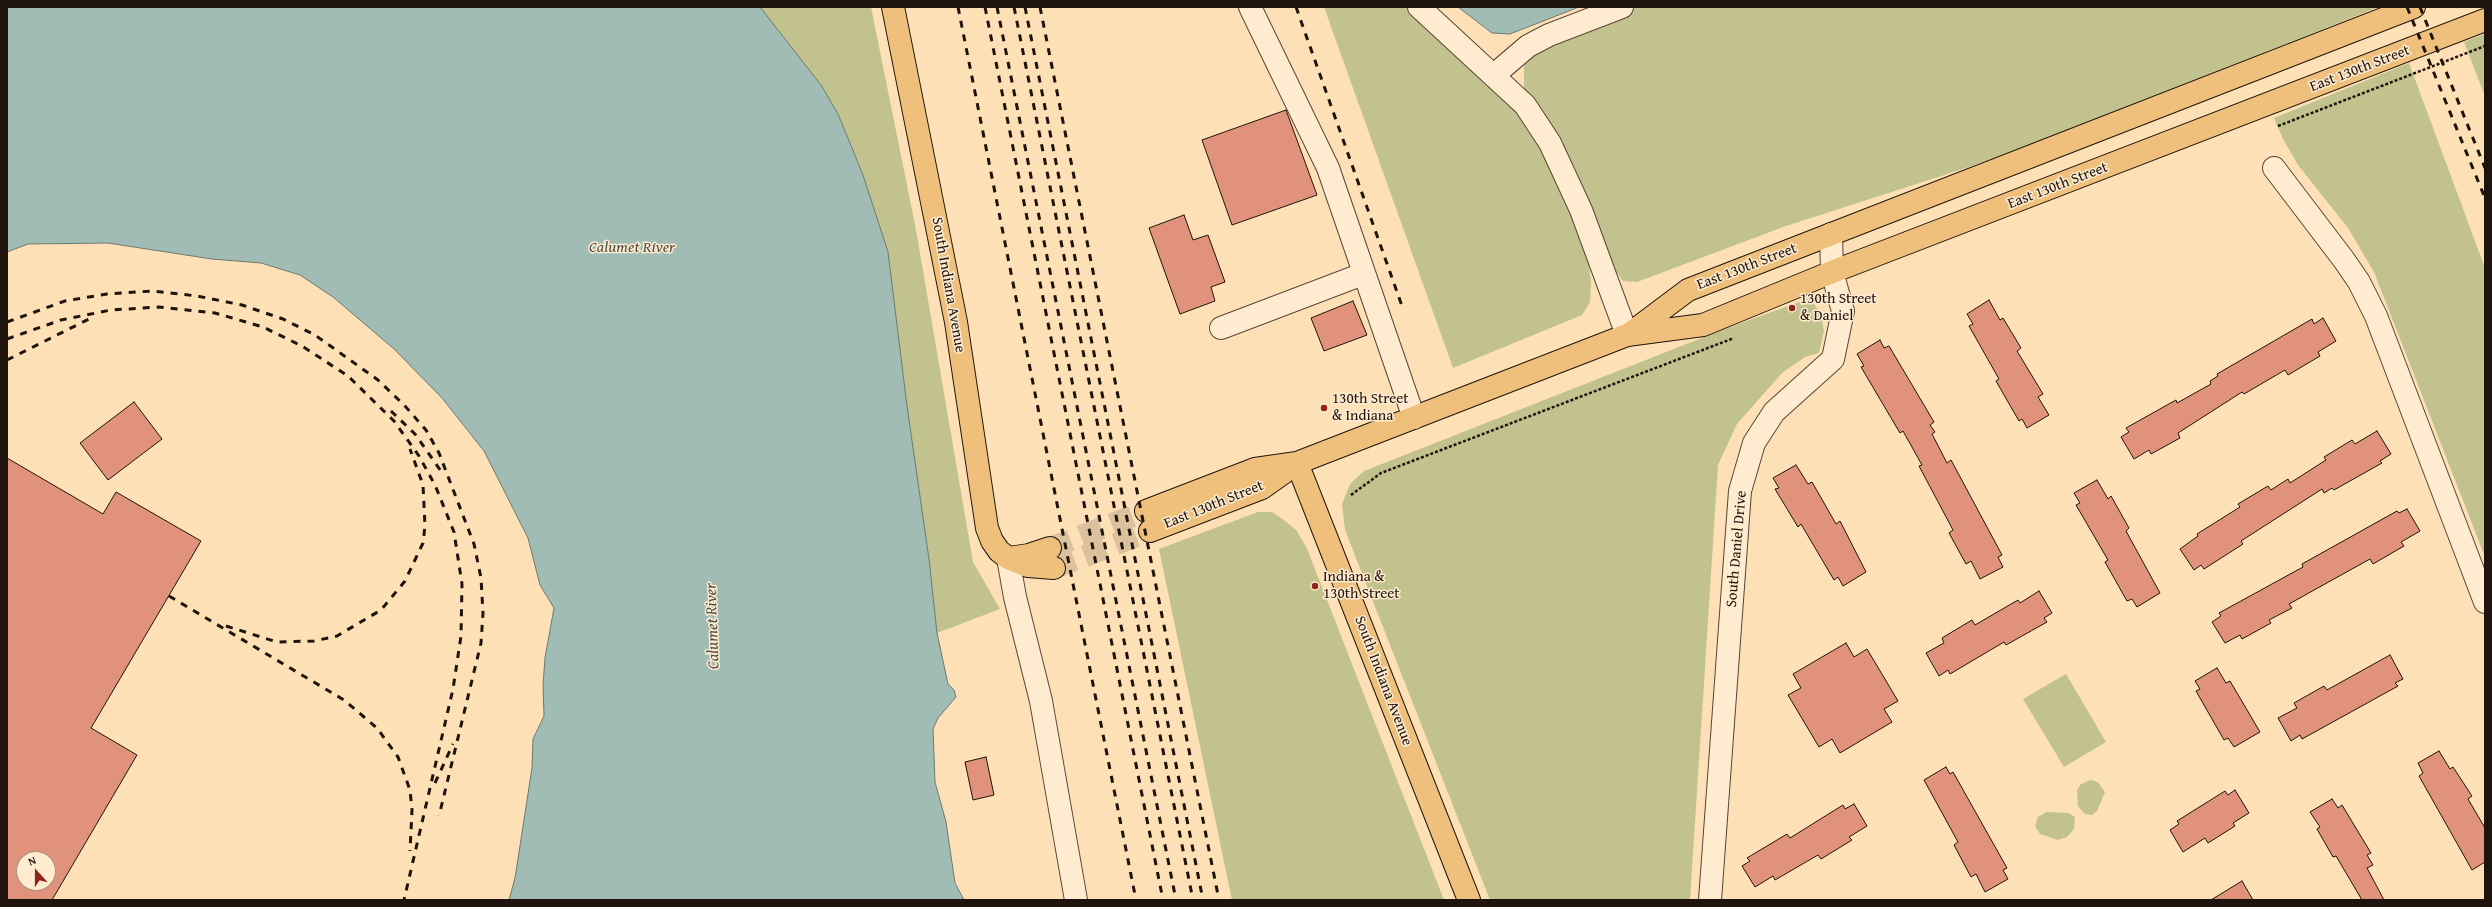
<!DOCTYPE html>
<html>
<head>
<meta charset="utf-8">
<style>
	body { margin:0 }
	#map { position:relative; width:2492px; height:907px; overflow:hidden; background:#fee0b7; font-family:"Gentium Book Plus",serif }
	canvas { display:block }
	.frame { position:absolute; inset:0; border:8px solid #1e140d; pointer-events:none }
	.north { position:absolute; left:16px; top:851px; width:40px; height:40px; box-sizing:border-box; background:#feebd0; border:1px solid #a49582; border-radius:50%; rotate:339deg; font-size:11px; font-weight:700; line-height:16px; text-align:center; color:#1e140d }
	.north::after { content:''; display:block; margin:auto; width:14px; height:18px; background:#8f2418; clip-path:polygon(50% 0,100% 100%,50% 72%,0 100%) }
</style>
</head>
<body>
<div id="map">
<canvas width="2492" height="907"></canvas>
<div class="frame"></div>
<div class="north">N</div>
</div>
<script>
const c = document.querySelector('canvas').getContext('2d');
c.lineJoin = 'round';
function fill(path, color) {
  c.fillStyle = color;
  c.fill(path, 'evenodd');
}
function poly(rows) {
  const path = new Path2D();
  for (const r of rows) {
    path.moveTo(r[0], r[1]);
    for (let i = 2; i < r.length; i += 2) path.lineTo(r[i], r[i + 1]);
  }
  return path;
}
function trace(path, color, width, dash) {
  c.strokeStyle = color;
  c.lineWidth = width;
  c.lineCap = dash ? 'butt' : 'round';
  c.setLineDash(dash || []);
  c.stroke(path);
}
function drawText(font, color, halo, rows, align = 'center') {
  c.font = font + ' "Gentium Book Plus",serif';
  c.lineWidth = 3;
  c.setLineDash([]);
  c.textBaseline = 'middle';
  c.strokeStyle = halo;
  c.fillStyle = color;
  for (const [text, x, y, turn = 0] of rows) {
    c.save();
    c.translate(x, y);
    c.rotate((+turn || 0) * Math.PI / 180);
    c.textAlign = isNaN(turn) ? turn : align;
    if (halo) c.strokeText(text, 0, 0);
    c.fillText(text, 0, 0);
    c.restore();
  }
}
const green = poly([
	[760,7,871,7,916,230,973,562,1000,609,937,633,929,559,907,406,888,252,863,175,838,114,821,85],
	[1324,7,1406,7,1496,89,1527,124,1552,167,1587,251,1591,281,1590,302,1582,315,1453,368],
	[1638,7,2379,7,2034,143,1963,169,1786,226,1637,282,1623,281,1609,262,1575,168,1544,115,1524,90,1524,62,1541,43],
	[2485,34,2485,96,2464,42],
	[2409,63,2485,268,2485,557,2374,272,2348,228,2298,165,2283,139,2274,118],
	[1810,298,1821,314,1824,331,1819,353,1805,357,1782,373,1737,424,1718,465,1690,900,1490,900,1345,530,1342,504,1350,484,1364,471,1722,330],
	[1258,512,1272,512,1284,520,1296,530,1306,546,1444,900,1232,900,1159,549],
	[2066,674,2106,742,2064,767,2023,699],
	[2091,780,2098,782,2105,792,2097,811,2092,815,2085,814,2078,806,2077,790,2081,784],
	[2047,812,2069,813,2075,817,2074,829,2067,837,2058,840,2040,834,2035,826,2038,817]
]);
const water = poly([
	[7,7,760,7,821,85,838,114,863,175,888,252,907,406,929,559,937,633,948,684,954,690,956,697,938,718,933,729,935,782,946,822,955,883,964,900,509,900,515,878,532,768,533,739,544,716,543,685,545,658,554,608,540,585,528,538,484,451,442,398,394,349,333,297,300,275,261,263,212,259,108,243,28,244,7,252,7,7],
	[1458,7,1579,7,1510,34,1492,33,1458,7]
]);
const building = poly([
	[1286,110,1317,195,1232,225,1202,140,1286,110],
	[1184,215,1193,240,1208,235,1225,282,1211,287,1215,301,1180,314,1149,228,1184,215],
	[1989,300,2000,320,2003,318,2021,348,2017,351,2043,394,2038,397,2049,415,2027,428,2022,419,2019,421,1996,381,1999,379,1969,326,1973,324,1967,314,1989,300],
	[1353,301,1367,335,1324,351,1311,318,1353,301],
	[2323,318,2336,341,2318,352,2320,356,2288,375,2285,370,2244,394,2242,392,2178,433,2180,438,2151,454,2149,450,2134,459,2121,437,2129,432,2126,428,2176,400,2177,403,2211,384,2210,381,2218,376,2217,374,2312,319,2314,324,2323,318],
	[1880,340,1884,348,1889,346,1934,422,1930,425,1935,432,1932,434,1947,463,1951,460,2002,555,1998,557,2003,567,1980,579,1971,561,1966,564,1949,533,1953,530,1919,466,1922,465,1903,431,1900,433,1861,367,1864,366,1857,354,1880,340],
	[134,402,162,439,108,480,80,443,134,402],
	[2377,431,2391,454,2380,461,2382,463,2334,490,2332,488,2324,493,2322,489,2241,541,2243,544,2204,569,2201,565,2194,570,2180,549,2198,536,2197,534,2240,507,2238,504,2268,486,2271,490,2288,479,2290,483,2326,460,2324,457,2352,440,2355,444,2377,431],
	[7,458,103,514,116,492,201,541,91,728,137,755,52,900,7,900,7,458],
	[24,859,48,859,48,883,24,883,24,859],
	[1796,465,1808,484,1812,482,1836,524,1840,521,1866,572,1843,586,1838,577,1834,580,1801,524,1798,527,1775,489,1779,488,1773,478,1796,465],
	[2097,480,2108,499,2111,496,2129,528,2126,531,2160,593,2137,607,2132,599,2127,601,2105,562,2108,560,2076,505,2080,503,2074,493,2097,480],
	[2407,509,2420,531,2401,542,2404,546,2373,564,2370,559,2289,604,2292,608,2269,620,2271,623,2242,639,2240,635,2225,643,2212,622,2221,616,2219,613,2303,567,2302,564,2397,511,2399,513,2407,509],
	[2039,591,2052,613,2044,618,2047,622,2006,645,2004,642,1950,674,1948,670,1939,676,1926,653,1944,643,1942,638,1972,620,1975,625,2018,600,2020,603,2039,591],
	[1846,643,1854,657,1867,649,1898,701,1884,709,1892,722,1840,753,1832,739,1819,747,1788,695,1801,688,1793,674,1846,643],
	[2390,655,2403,679,2395,683,2398,686,2302,739,2300,735,2291,741,2278,718,2297,708,2294,703,2324,686,2327,690,2390,655],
	[2217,668,2226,683,2230,681,2260,732,2234,747,2228,738,2224,740,2196,691,2200,689,2195,681,2217,668],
	[2439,751,2450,769,2453,767,2472,796,2468,799,2485,828,2485,862,2472,870,2419,776,2423,773,2418,763,2439,751],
	[986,757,994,795,973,800,965,762,986,757],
	[1946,767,1950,774,1953,772,2007,868,2003,870,2008,879,1985,892,1976,874,1971,877,1954,845,1958,842,1924,780,1946,767],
	[2235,790,2249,813,2233,823,2235,826,2208,843,2205,838,2183,852,2170,830,2179,824,2177,821,2225,791,2228,795,2235,790],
	[2332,799,2338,808,2342,805,2371,853,2367,855,2373,865,2367,868,2384,900,2362,900,2336,856,2333,857,2317,829,2320,827,2310,812,2332,799],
	[1854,804,1867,826,1849,837,1852,840,1821,859,1818,855,1775,880,1773,876,1755,887,1742,866,1750,861,1747,858,1787,834,1790,838,1843,805,1845,809,1854,804],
	[2242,881,2253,900,2211,900,2242,881]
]);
const majorTunnel = poly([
	[1050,548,1146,511],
	[1054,568,1150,531]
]);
const path = poly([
	[2278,126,2485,46],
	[1351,495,1381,473,1734,338]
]);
const minor = poly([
	[1250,7,1328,168,1414,418],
	[1419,7,1525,105,1550,143,1581,210,1627,335],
	[1494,75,1528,46,1549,35,1622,7],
	[2274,168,2344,260,2359,282,2376,316,2485,602],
	[1221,328,1363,274],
	[1008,558,1015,597,1041,701,1076,900],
	[1710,900,1740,491,1754,443,1774,412,1833,359,1843,311,1832,272,1831,234]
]);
const major = poly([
	[893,7,956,322,987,528,992,541,999,551,1008,558,1028,566,1054,568],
	[1628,335,1688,290,2414,7],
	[1297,463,1469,900],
	[1146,511,1255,469,1297,463,1627,335,1703,325,1832,272,2485,20],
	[1150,531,1262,488,1293,466],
	[1009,558,1029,555,1050,548]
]);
const rail = poly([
	[958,7,1136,900],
	[985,7,1163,900],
	[997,7,1176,900],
	[1014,7,1193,900],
	[1025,7,1203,900],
	[1040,7,1219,900],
	[1296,7,1402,306],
	[2407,7,2485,198],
	[2420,7,2485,168],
	[7,322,65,301,107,294,152,291,197,296,242,305,283,319,315,335,378,380,405,406,426,430,439,453,474,544,481,578,483,613,481,643,439,816],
	[7,339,61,320,111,310,159,307,215,313,263,327,302,346,348,376,394,421,419,456,435,485,454,532,462,584,461,636,453,689,404,900],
	[7,360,93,317],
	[391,411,415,434,443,474],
	[169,596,344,700,377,728,398,757,410,790,412,810,410,851],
	[226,626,277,642,314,641,337,636,381,610,405,581,423,543,425,526,423,485,410,449],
	[435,783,453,744]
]);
const markers = [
	[1792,308,4,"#8f2418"],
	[1324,408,4,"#8f2418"],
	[1315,586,4,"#8f2418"]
];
const streetNames = [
	["East 130th Street",2360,69,-21],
	["East 130th Street",2058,186,-21],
	["East 130th Street",1747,267,-21],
	["South Indiana Avenue",948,285,80],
	["East 130th Street",1214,505,-22],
	["South Daniel Drive",1737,549,-85],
	["South Indiana Avenue",1383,681,69]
];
const poiNames = [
	["130th Street",1800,299],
	["& Daniel",1800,316],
	["130th Street",1332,399],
	["& Indiana",1332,416],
	["Indiana &",1323,577],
	["130th Street",1323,594]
];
const waterNames = [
	["Calumet River",632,248],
	["Calumet River",713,626,-92]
];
fill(green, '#c1c28d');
fill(water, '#a0bcb4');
trace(water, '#6c7971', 1);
fill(building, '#e1927c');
trace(building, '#1e140d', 1);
trace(majorTunnel, '#dcc19e', 22, [22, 11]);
trace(minor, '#564738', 24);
trace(major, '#1e140d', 24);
trace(path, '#1e140d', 2.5, [3, 2]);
trace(minor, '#feebd0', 22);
trace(major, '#efc07c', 22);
trace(rail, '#1e140d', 3, [7, 7]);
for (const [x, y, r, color] of markers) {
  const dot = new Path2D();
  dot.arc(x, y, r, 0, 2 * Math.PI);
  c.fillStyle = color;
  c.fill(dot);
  trace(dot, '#feebd0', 1.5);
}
drawText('15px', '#1e140d', '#feebd0', streetNames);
drawText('15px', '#1e140d', '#feebd0', poiNames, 'left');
drawText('italic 16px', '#4c4f47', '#feebd0', waterNames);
</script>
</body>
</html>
